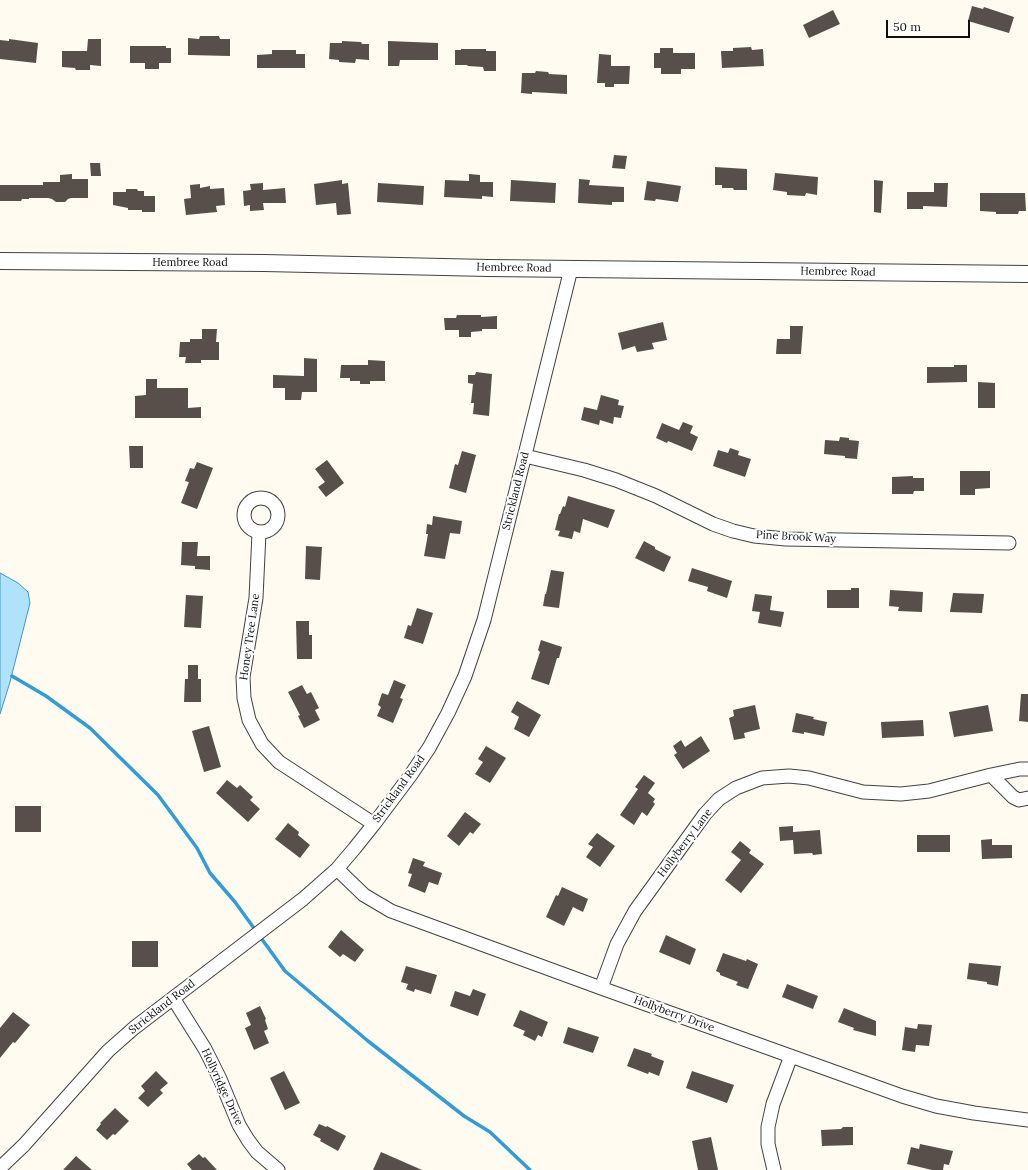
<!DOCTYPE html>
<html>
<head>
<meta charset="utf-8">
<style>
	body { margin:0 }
	#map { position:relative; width:1028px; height:1170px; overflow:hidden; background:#fffbf0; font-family:Lora,serif }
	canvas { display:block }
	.scale { position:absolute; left:886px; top:20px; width:84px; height:18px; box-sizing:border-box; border:2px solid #0f0f0f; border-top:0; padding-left:5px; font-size:12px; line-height:14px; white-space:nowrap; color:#0f0f0f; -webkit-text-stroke:3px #fff; paint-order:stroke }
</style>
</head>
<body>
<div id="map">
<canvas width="1028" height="1170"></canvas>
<div class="scale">50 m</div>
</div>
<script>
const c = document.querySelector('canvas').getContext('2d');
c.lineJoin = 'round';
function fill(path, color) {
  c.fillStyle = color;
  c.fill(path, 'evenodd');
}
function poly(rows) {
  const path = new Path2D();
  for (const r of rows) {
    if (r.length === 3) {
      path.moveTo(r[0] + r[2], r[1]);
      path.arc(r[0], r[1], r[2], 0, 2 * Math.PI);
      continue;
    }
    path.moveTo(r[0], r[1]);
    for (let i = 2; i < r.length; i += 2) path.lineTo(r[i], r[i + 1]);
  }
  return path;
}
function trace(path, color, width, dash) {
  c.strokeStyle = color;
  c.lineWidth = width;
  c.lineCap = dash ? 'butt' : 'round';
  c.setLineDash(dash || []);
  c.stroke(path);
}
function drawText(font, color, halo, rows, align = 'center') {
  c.font = font + ' Lora,serif';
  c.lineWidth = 4;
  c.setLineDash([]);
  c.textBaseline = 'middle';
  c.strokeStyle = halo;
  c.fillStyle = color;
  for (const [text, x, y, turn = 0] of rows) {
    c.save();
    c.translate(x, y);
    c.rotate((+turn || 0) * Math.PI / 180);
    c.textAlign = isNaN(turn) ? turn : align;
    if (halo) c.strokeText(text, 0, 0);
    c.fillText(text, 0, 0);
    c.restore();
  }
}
const water = poly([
	[0,573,18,583,28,592,30,603,10,682,0,714,0,573]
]);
const stream = poly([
	[12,676,46,696,90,728,158,795,197,848,210,873,235,902,285,971,368,1041,464,1116,490,1132,530,1170]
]);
const building = poly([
	[972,6,983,9,984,7,1014,17,1009,33,968,21],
	[833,10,840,24,809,38,803,25],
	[200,36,219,36,220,39,230,39,230,56,188,55,188,38,199,39],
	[9,39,38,43,36,63,0,59,0,40,9,41],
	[88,39,101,39,101,66,90,65,90,70,76,70,75,68,62,67,62,51,87,51],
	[342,41,361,42,362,44,369,44,369,60,356,59,355,63,339,62,339,60,329,59,330,43,342,43],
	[388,41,438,43,438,60,400,60,399,66,388,66],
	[130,46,166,46,166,48,171,48,171,63,159,63,159,69,145,69,145,63,130,63],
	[751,47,752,50,763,49,764,66,722,68,721,51,733,51,733,48],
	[660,48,673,48,673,53,695,53,695,69,681,69,681,74,661,74,661,68,654,68,654,53,660,53],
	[461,49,486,49,486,51,496,51,496,71,484,71,483,67,468,66,467,65,455,65,455,50,461,50],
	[272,50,296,50,296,54,305,54,305,68,257,68,257,55,272,54],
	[599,54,611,55,611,66,630,66,629,84,614,84,614,87,605,87,605,83,597,83],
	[536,71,548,72,549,74,567,75,567,94,532,92,532,94,521,93,522,73,535,73],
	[614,155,627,156,625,169,612,168],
	[90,163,100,163,101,176,91,176],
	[715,167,747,169,747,190,734,190,733,188,722,188,722,185,715,185],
	[775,173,818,177,817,195,806,193,805,196,787,195,787,192,773,190],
	[72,174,72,179,88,179,88,198,71,198,68,199,65,202,56,202,52,199,48,198,29,198,29,199,22,199,21,201,0,201,0,185,43,185,43,182,60,182,60,175],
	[469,174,480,175,480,182,493,182,493,197,482,196,482,199,444,197,445,180,469,181],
	[579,179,590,180,589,185,624,187,624,202,612,202,612,205,578,203],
	[342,180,342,184,348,183,351,214,337,215,336,203,316,205,314,184],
	[511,180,556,183,555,203,510,201],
	[874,180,883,181,881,213,874,212],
	[647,181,681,186,678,202,656,199,655,201,644,200],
	[263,183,263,190,285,188,286,203,263,203,264,210,250,211,250,205,244,206,243,191,251,190,250,184],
	[378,183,424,186,423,205,377,202],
	[934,183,948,183,947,207,923,206,923,209,907,209,907,192,934,192],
	[200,184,200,188,210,186,210,189,224,188,225,205,216,206,217,212,186,215,184,199,191,198,190,185],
	[126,189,137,189,138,191,144,191,144,196,155,196,155,212,142,212,142,210,128,210,128,208,113,205,113,192,126,192],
	[980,193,1025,193,1026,211,1019,211,1018,214,996,214,996,212,980,211],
	[457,315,481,315,481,317,497,316,497,329,482,329,482,331,471,332,471,337,459,337,459,330,445,330,444,318,456,318],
	[663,322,667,340,652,343,654,349,637,352,635,346,622,350,618,333],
	[790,326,803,326,801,354,776,354,777,339,790,339],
	[202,329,217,329,216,342,219,342,219,360,201,360,201,363,185,363,186,357,179,357,180,342,190,342,190,339,202,339],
	[304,358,317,359,317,392,302,392,301,400,285,400,285,388,273,388,273,375,304,376],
	[368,360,385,361,385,381,370,381,370,384,360,384,360,381,350,381,350,378,340,378,341,365,368,365],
	[954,365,967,365,967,382,927,383,927,367,954,367],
	[476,372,492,374,489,416,473,414,474,403,471,403,473,384,468,383,468,375,475,375],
	[146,379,157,379,157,388,188,388,188,408,201,407,201,418,135,418,135,396,146,395],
	[978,382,995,383,995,408,978,408],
	[601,395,619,400,618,405,624,406,621,418,614,417,613,424,600,420,599,425,581,420,584,407,597,410],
	[683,422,693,426,690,433,698,437,692,451,668,441,667,443,656,438,662,423,679,430],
	[840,437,849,438,849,440,859,441,857,459,845,458,845,456,824,454,825,440,839,441],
	[129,446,143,446,143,468,130,468],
	[730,448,739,451,738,455,751,459,745,477,713,466,718,450,728,453],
	[462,451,476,455,466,493,449,488,455,464,458,465],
	[327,460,344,483,326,497,318,487,325,482,315,469],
	[197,462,213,468,197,509,181,503,189,482,185,481,190,468,194,469],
	[960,471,990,471,990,488,975,489,975,495,960,495],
	[913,476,913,478,924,478,924,491,914,491,913,494,892,494,892,477],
	[568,496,615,510,608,528,583,519,580,533,574,531,572,539,558,536,560,531,555,530,559,514,560,514,563,506,565,507],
	[433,516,462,521,460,534,450,533,445,559,424,556,428,534,426,534,427,524,432,525],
	[644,541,655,547,655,549,671,557,664,572,635,558],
	[182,542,198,542,197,556,210,556,210,570,195,569,195,566,181,565],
	[306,546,322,547,320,580,305,579],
	[692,568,732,581,727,598,707,591,708,587,688,581],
	[551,570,564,572,559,608,543,606,545,594,546,594],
	[851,588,859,588,859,608,827,608,827,590,851,590],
	[890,590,923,592,922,612,898,611,899,607,889,606],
	[953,593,984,594,982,613,950,612],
	[755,594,772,596,770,610,784,612,781,627,758,623,760,612,752,611],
	[186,595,203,596,201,628,184,627],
	[417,608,433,613,423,644,404,638,408,625,411,626],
	[296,621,309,621,309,635,312,635,312,659,297,659],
	[541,640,562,647,559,658,557,658,549,685,531,679,540,652,538,650],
	[188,665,198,665,198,679,201,679,201,702,184,702,185,679,188,679],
	[394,680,406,685,400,698,403,699,393,723,377,716,381,707,378,705,382,693,388,695],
	[302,685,307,694,311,692,319,708,315,710,320,720,304,728,298,716,300,715,288,692],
	[1021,694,1028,694,1028,722,1019,721],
	[517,701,541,715,529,737,514,729,519,717,511,712],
	[755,705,760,729,744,733,745,738,734,740,729,718,734,716,733,710],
	[988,705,993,731,954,737,949,712],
	[796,713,814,717,813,719,827,722,824,736,804,732,804,734,792,732],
	[923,720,924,736,882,738,881,722],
	[209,726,221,767,204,772,192,731],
	[701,736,710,751,683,769,674,755,677,753,673,746,681,740,685,747],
	[486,746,506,758,490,783,475,774,483,762,478,759],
	[644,775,655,783,648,793,655,799,653,802,655,804,647,816,642,812,634,825,620,815,638,789,635,787],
	[227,780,237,788,240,785,253,797,250,800,260,809,248,822,216,793],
	[15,806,41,806,41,832,15,832],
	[465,812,481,824,473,834,470,832,459,846,447,836],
	[288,823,299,832,298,835,310,845,300,858,275,839],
	[793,826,793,832,820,830,822,854,813,855,812,853,794,854,793,840,780,841,779,827],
	[597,833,615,846,600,867,586,857,593,847,588,844],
	[917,835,950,835,950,852,917,852],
	[992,839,992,845,1012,845,1012,858,982,859,981,840],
	[740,841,751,850,749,853,764,864,741,893,725,880,741,860,731,852],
	[413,858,425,862,423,866,442,873,438,885,429,882,425,893,408,886,412,874,408,873],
	[562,887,588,899,583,912,573,907,564,926,546,917,556,895,558,896],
	[341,930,364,950,355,962,343,954,340,957,328,947],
	[666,935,696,949,690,965,659,952],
	[132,941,158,941,158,967,132,967],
	[723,953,746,961,747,959,758,964,748,989,736,985,738,982,720,975,720,973,716,971],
	[969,963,1001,966,998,986,987,984,987,982,967,979],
	[406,966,437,975,431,994,415,989,414,992,406,989,408,984,401,982],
	[787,984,818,996,813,1009,782,997],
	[473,989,486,994,478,1016,450,1006,455,991,470,996],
	[260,1006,266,1019,265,1020,268,1029,264,1031,269,1043,254,1050,245,1028,251,1025,246,1013],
	[844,1008,876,1021,876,1036,853,1030,854,1028,838,1022],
	[520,1010,548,1022,542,1037,538,1035,535,1041,523,1035,525,1031,513,1026],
	[13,1012,30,1025,15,1043,13,1042,0,1058,0,1028],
	[918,1024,932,1025,929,1046,916,1045,915,1052,902,1050,905,1027,917,1029],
	[568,1027,599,1037,593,1053,563,1043],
	[634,1048,652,1054,651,1056,664,1061,659,1076,649,1072,648,1074,627,1066],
	[156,1071,168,1083,160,1090,163,1093,148,1107,138,1098,145,1091,141,1086],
	[284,1071,300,1103,285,1110,270,1078],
	[692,1071,734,1085,727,1103,686,1088],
	[115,1108,129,1121,115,1135,113,1134,107,1140,96,1130,101,1124,100,1123],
	[319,1124,326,1127,327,1126,346,1136,338,1151,320,1141,321,1139,313,1135],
	[843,1127,853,1127,853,1145,822,1146,821,1130,841,1129],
	[711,1137,718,1170,698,1170,692,1141],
	[920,1144,953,1151,949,1165,944,1164,943,1170,932,1170,907,1164,911,1147,919,1149],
	[381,1152,422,1170,373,1170],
	[199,1154,203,1158,205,1157,217,1170,192,1170,187,1164],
	[76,1156,92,1170,63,1170]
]);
const minor = poly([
	[525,456,584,470,616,480,656,496,713,524,733,531,754,536,786,539,1009,543],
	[261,515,17],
	[259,533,256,598,243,677,244,698,249,720,262,744,279,762,374,824],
	[991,775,1013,797,1019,800,1028,798],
	[337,869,364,895,391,911,601,988,902,1096,936,1106,974,1113,1028,1120],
	[601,988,617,944,635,911,705,814,719,799,736,788,762,778,789,776,809,778,863,792,901,794,929,791,991,775,1020,769,1028,769],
	[173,998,205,1049,220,1079,239,1125,248,1140,257,1152,278,1170],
	[0,1168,24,1145,108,1051,134,1028,303,899,337,869,354,849,374,824,410,776,429,748,448,713,465,676,484,620,571,269],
	[774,1170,768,1144,768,1127,773,1104,791,1056]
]);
const tertiary = poly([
	[0,261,264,263,488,268,1028,274]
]);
const streetNames = [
	["Hembree Road",190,263],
	["Hembree Road",514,268,1],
	["Hembree Road",838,272,1],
	["Strickland Road",516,491,-76],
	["Pine Brook Way",796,537,3],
	["Honey Tree Lane",250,637,-82],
	["Strickland Road",399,789,-54],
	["Hollyberry Lane",685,843,-53],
	["Strickland Road",162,1007,-38],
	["Hollyberry Drive",674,1014,20],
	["Hollyridge Drive",222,1087,65]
];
fill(water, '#b0e2fb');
trace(water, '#319cd8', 1);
trace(stream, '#319cd8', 3.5);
fill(building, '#584f4a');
trace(minor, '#424242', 15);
trace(tertiary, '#424242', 18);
trace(minor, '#fff', 13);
trace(tertiary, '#fff', 16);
drawText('11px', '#0f0f0f', '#fff', streetNames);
</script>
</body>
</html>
